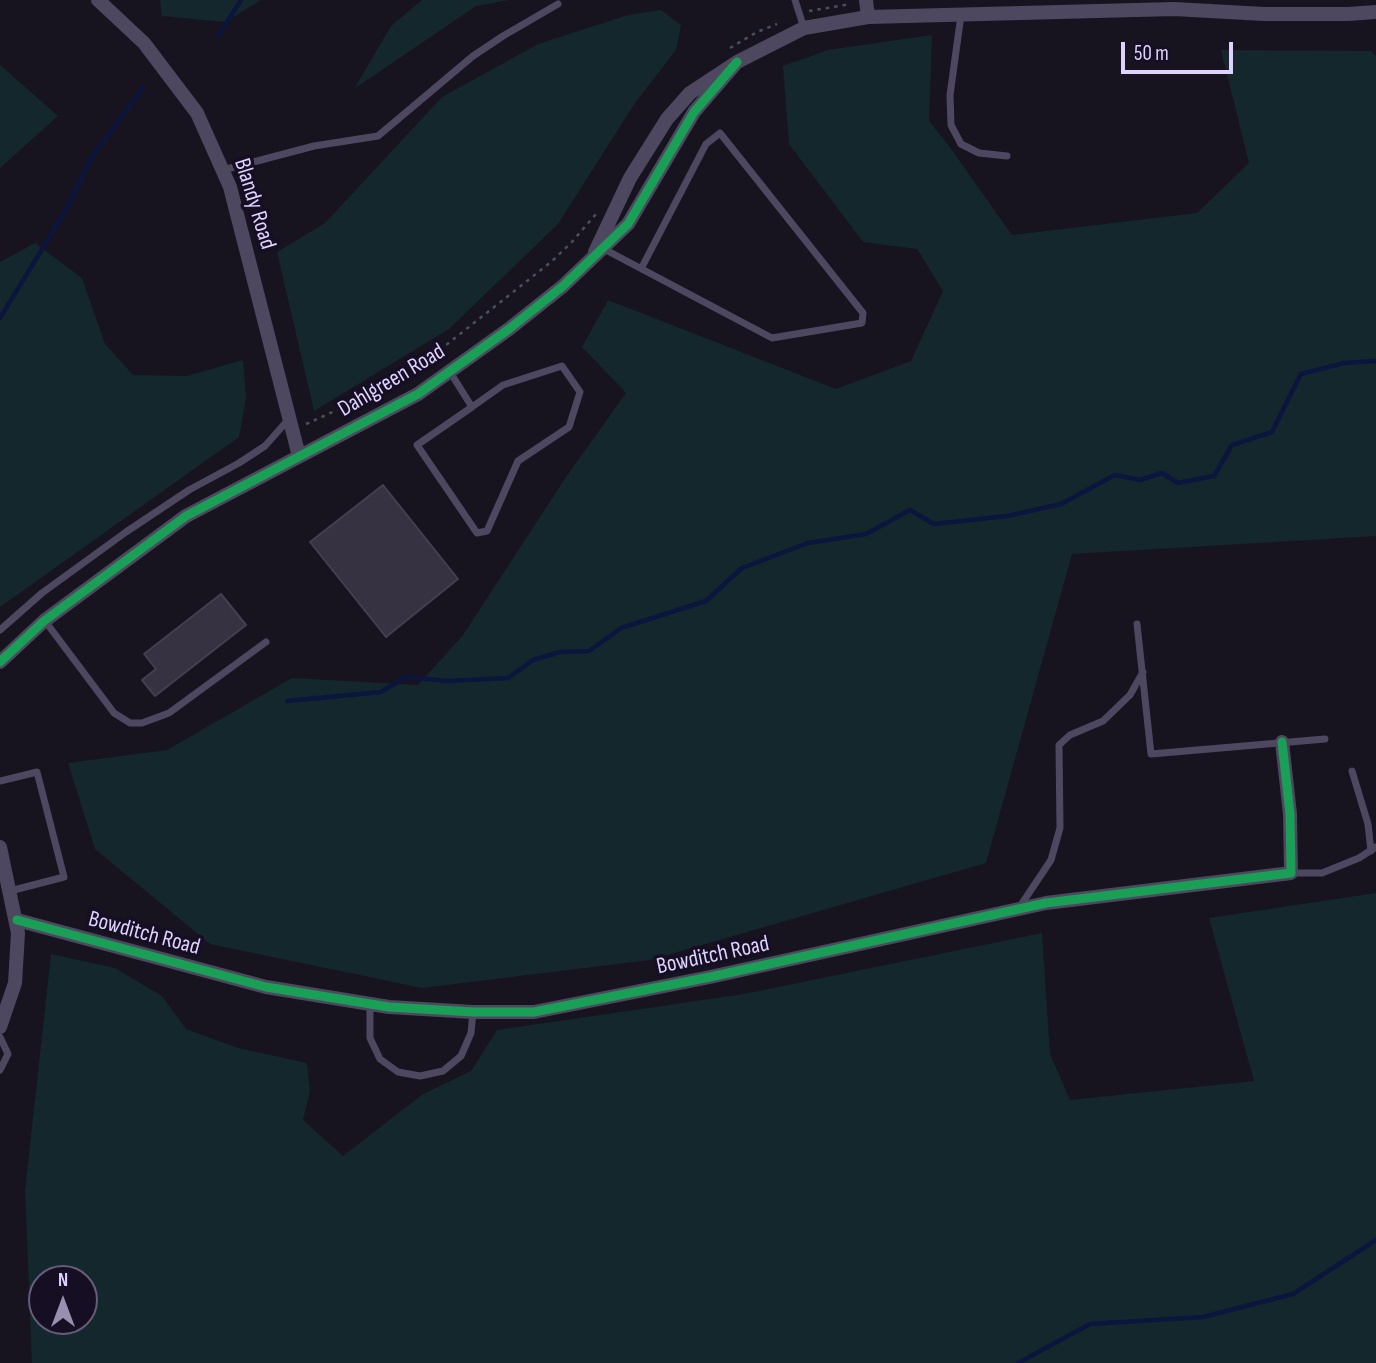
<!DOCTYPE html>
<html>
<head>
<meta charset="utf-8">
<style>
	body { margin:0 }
	#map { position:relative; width:1376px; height:1363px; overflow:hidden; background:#17141f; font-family:"Sofia Sans Condensed",sans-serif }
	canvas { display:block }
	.north { position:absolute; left:28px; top:1265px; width:70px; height:70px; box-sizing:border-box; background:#160f24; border:2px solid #665d7b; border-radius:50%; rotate:0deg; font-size:19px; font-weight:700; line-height:28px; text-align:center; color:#dfd2fe }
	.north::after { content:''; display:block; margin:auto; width:24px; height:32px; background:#9990b0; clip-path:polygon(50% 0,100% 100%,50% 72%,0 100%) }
	.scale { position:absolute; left:1121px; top:42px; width:112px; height:32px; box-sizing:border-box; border:4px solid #dfd2fe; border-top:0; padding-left:9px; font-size:21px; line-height:24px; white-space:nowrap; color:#dfd2fe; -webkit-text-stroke:5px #160f24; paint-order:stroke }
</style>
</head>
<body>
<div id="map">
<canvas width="1376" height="1363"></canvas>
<div class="north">N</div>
<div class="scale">50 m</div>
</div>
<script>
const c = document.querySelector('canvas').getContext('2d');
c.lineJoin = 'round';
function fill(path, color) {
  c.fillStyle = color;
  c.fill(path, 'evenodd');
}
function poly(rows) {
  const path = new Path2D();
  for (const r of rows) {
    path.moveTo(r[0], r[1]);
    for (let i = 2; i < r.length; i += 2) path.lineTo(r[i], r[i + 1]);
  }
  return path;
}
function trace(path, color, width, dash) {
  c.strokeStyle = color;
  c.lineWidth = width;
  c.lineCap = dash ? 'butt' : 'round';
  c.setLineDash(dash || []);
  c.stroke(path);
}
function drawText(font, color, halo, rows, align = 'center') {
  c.font = font + ' "Sofia Sans Condensed",sans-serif';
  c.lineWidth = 7;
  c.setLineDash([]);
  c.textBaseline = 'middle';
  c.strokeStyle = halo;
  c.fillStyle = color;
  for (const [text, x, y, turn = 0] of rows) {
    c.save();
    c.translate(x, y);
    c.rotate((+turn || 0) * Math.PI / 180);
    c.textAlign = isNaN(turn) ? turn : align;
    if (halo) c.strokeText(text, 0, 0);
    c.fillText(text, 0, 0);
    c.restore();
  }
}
const green = poly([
	[160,0,261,0,225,22,162,16],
	[422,0,509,0,476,6,354,89,391,26],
	[661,10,681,25,676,50,635,103,558,224,449,329,314,411,277,252,325,223,442,97,538,44,628,15],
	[932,35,929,121,949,146,1012,235,1197,213,1249,163,1221,50,1371,51,1376,56,1376,536,1072,554,986,863,650,960,422,988,210,944,95,849,68,763,167,750,292,678,418,685,463,635,566,477,626,393,582,347,608,300,836,389,911,361,943,291,917,249,863,242,789,144,783,66,828,50],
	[0,65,58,116,0,168],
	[35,243,82,278,105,344,133,375,187,376,243,360,246,398,239,437,0,607,0,262],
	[1376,893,1376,1363,32,1363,25,1191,51,954,115,968,162,996,186,1029,238,1048,307,1063,310,1091,303,1120,343,1156,423,1094,471,1071,497,1030,744,994,1042,933,1050,1054,1070,1100,1254,1081,1209,918],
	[42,1279,84,1279,84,1321,42,1321]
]);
const stream = poly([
	[218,36,241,0],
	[0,318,66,210,91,158,143,88],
	[287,701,381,692,405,677,448,681,508,678,533,660,560,652,589,651,621,628,706,601,742,568,808,543,866,534,910,510,934,524,1007,516,1061,504,1115,475,1140,480,1162,473,1178,483,1214,476,1232,445,1272,432,1301,374,1344,363,1376,361],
	[1018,1363,1090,1324,1203,1317,1293,1294,1376,1240]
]);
const building = poly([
	[383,485,458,579,386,637,310,542,383,485],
	[221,594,246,625,155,696,142,680,156,669,144,654,221,594]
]);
const path = poly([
	[809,11,851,4],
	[730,48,757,32,777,24],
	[306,424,359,400,436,353,551,262,571,243,596,214]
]);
const lane = poly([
	[795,0,804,28],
	[961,15,950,95,951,125,961,144,979,153,1007,156],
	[223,170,314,146,378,136,473,56,503,36,558,4],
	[604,249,772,338,862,323,863,313,720,133,706,144,642,267],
	[450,372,472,407,417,445,477,533,487,531,518,461,569,427,580,392,562,366,503,385,472,407],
	[45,621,114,713,130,723,142,723,169,713,266,642],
	[1137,624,1151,754,1325,739],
	[0,630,42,593,126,532,189,490,239,463,265,446,288,420],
	[1352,771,1368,824,1371,851],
	[0,781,37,772,64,877,10,891],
	[1291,873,1322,873,1359,858,1376,847],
	[1019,908,1051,860,1060,828,1059,745,1070,735,1103,721,1130,695,1143,672],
	[370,1004,370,1038,380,1059,398,1072,420,1076,443,1071,461,1056,471,1033,473,1012],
	[0,1037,8,1054,0,1070]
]);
const street = poly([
	[98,0,144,43,197,113,230,187,299,456],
	[866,0,868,17],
	[595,252,630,178,667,119,690,93,737,62,804,28,868,17,1174,9,1264,14,1348,14,1376,12],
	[0,662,44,621,186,516,418,394,509,329,563,286,628,224,694,112,737,62],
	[0,847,18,933,15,983,0,1027],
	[17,920,266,987,389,1007,473,1012,534,1012,710,977,1046,903,1291,873,1290,814,1282,742]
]);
const cycleway = poly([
	[0,662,44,621,186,516,418,394,509,329,563,286,628,224,694,112,737,62],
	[17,920,266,987,389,1007,473,1012,534,1012,710,977,1046,903,1291,873,1290,814,1282,742]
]);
const streetNames = [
	["Blandy Road",254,204,73],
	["Dahlgreen Road",392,381,-31],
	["Bowditch Road",144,934,15],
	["Bowditch Road",713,956,-12]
];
fill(green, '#13272c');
trace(stream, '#0b153e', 4.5);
fill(building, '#373241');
trace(building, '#453e52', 2);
trace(path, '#485160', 2.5, [3.5, 5]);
trace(lane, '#4d4860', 7);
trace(street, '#4d4860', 14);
trace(cycleway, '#1a9f57', 9);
drawText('23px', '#dfd2fe', '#160f24', streetNames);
</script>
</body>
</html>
